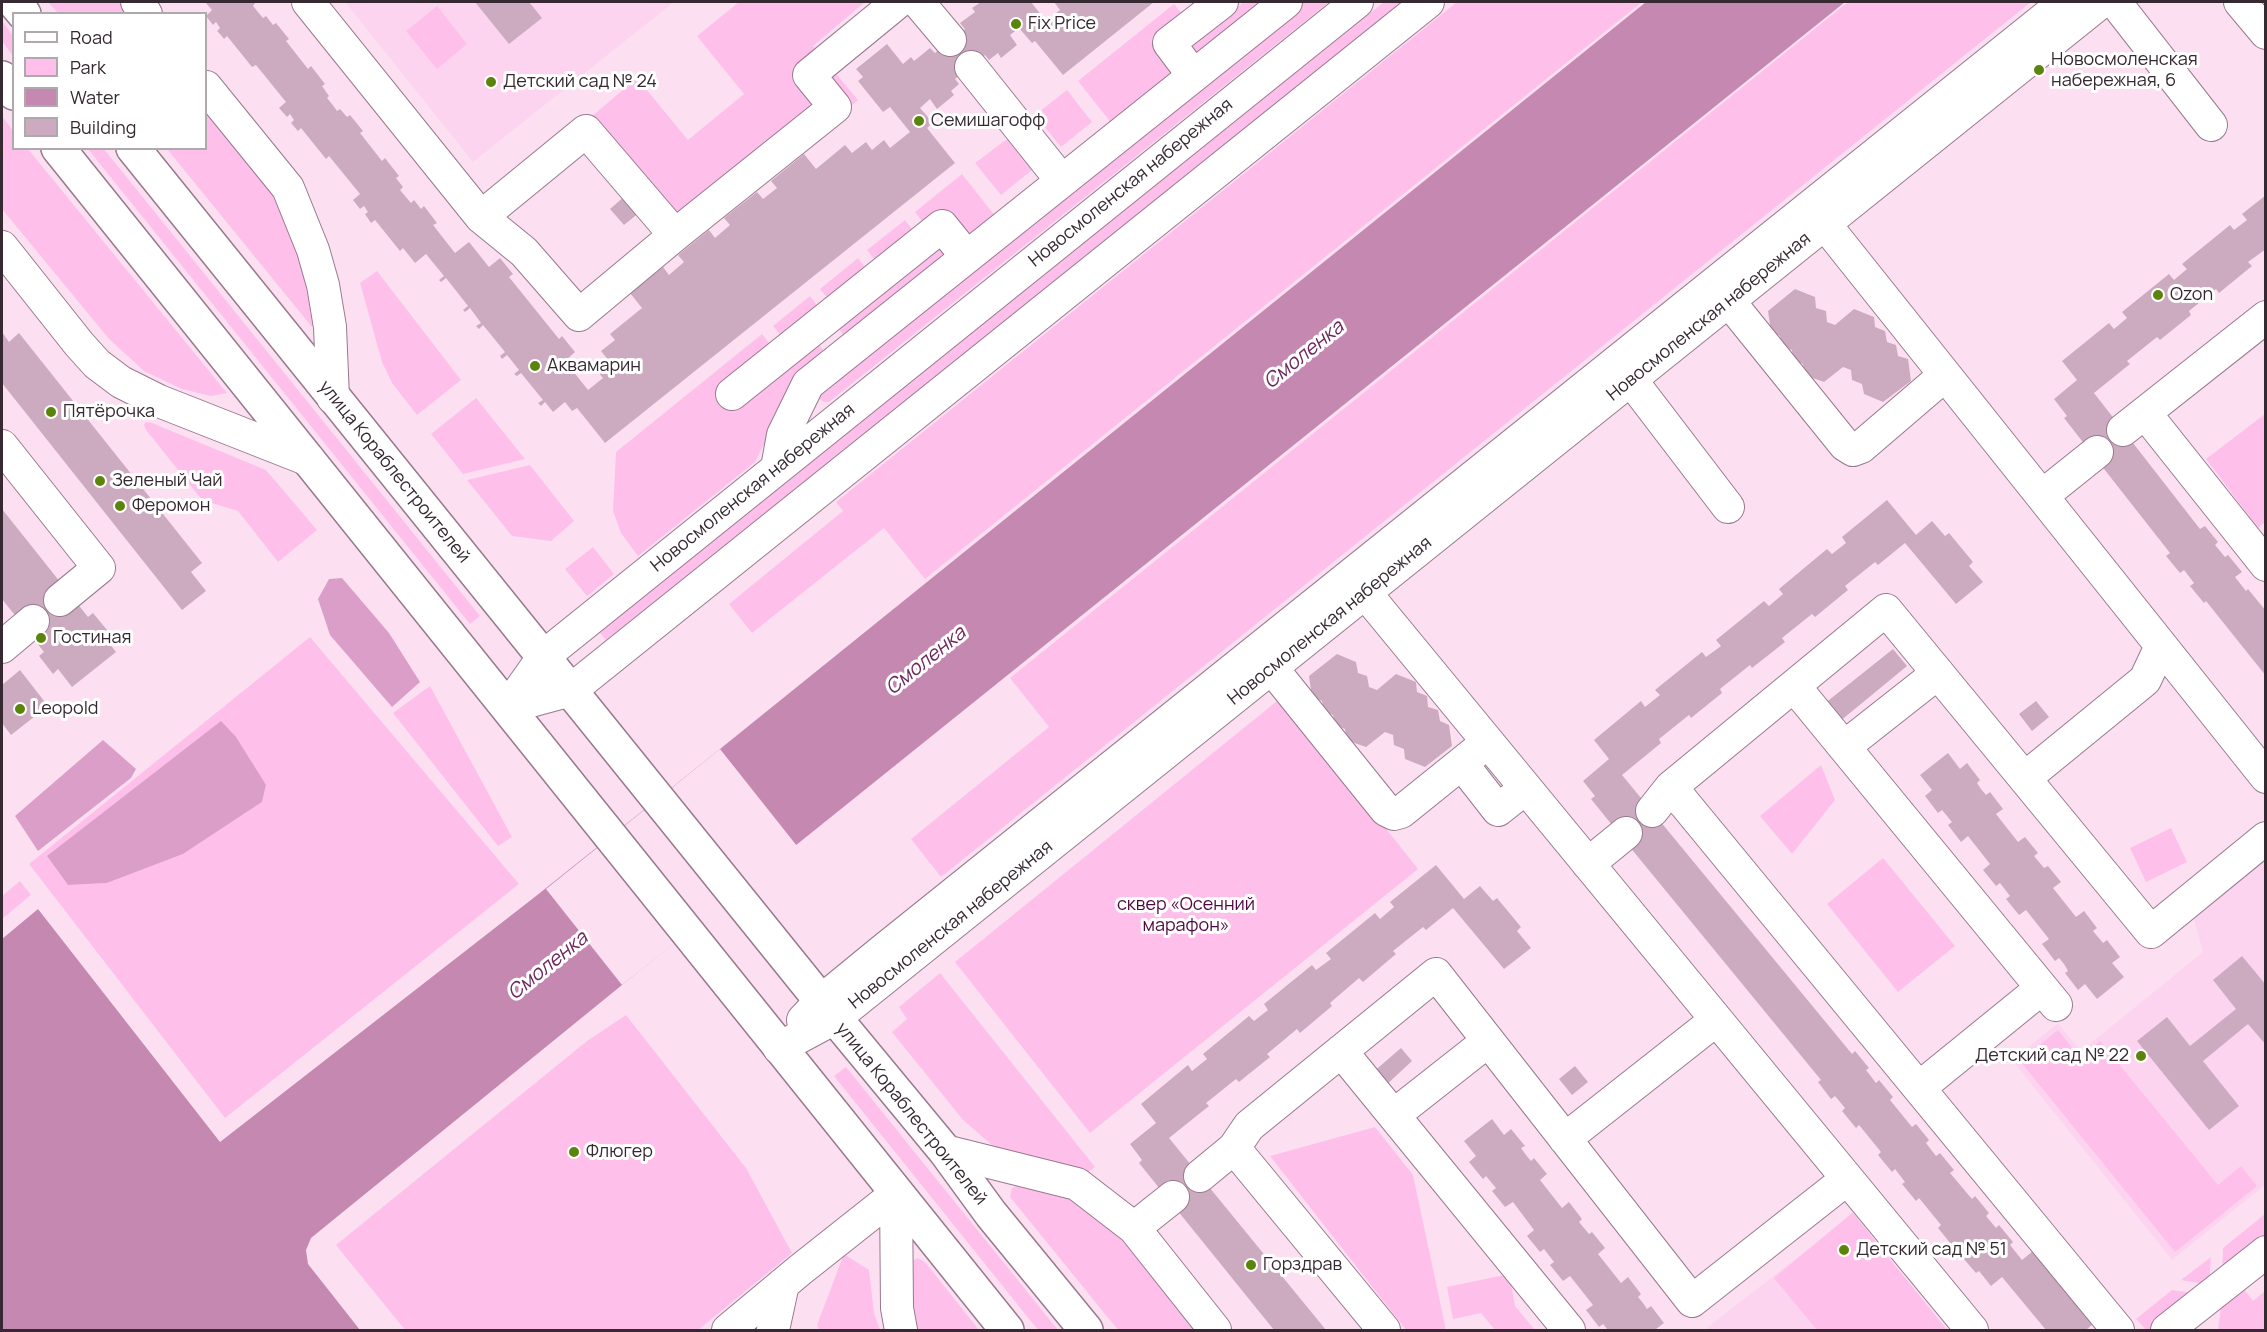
<!DOCTYPE html>
<html>
<head>
<meta charset="utf-8">
<style>
	body { margin:0 }
	#map { position:relative; width:2267px; height:1332px; overflow:hidden; background:#fce0f2; font-family:Manrope,sans-serif }
	canvas { display:block }
	.frame { position:absolute; inset:0; border:3px solid #362932; pointer-events:none }
	.legend { position:absolute; left:12px; top:12px; width:195px; height:138px; box-sizing:border-box; background:#fff; border:2px solid #afa9ad; margin:0; padding:8px 10px; list-style:none; font-size:18px; color:#362932 }
	.legend li { display:flex; align-items:center; gap:12px; height:30px }
	.legend b { width:30px; border:2px solid #afa9ad }
</style>
</head>
<body>
<div id="map">
<canvas width="2267" height="1332"></canvas>
<div class="frame"></div>
<ul class="legend">
<li><b style="height:8px;background:#fff"></b>Road</li>
<li><b style="height:16px;background:#fec0ea"></b>Park</li>
<li><b style="height:16px;background:#c488b1"></b>Water</li>
<li><b style="height:16px;background:#ccabc1"></b>Building</li>
</ul>
</div>
<script>
const c = document.querySelector('canvas').getContext('2d');
c.lineJoin = 'round';
function fill(path, color) {
  c.fillStyle = color;
  c.fill(path, 'evenodd');
}
function poly(rows) {
  const path = new Path2D();
  for (const r of rows) {
    path.moveTo(r[0], r[1]);
    for (let i = 2; i < r.length; i += 2) path.lineTo(r[i], r[i + 1]);
  }
  return path;
}
function trace(path, color, width, dash) {
  c.strokeStyle = color;
  c.lineWidth = width;
  c.lineCap = dash ? 'butt' : 'round';
  c.setLineDash(dash || []);
  c.stroke(path);
}
function drawText(font, color, halo, rows, align = 'center') {
  c.font = font + ' Manrope,sans-serif';
  c.lineWidth = 6;
  c.setLineDash([]);
  c.textBaseline = 'middle';
  c.strokeStyle = halo;
  c.fillStyle = color;
  for (const [text, x, y, turn = 0] of rows) {
    c.save();
    c.translate(x, y);
    c.rotate((+turn || 0) * Math.PI / 180);
    c.textAlign = isNaN(turn) ? turn : align;
    if (halo) c.strokeText(text, 0, 0);
    c.fillText(text, 0, 0);
    c.restore();
  }
}
const built = poly([
	[345,2,674,2,473,162],
	[2265,858,2265,1185,2172,1260,2012,1060,2058,1023,2081,1051,2203,952,2193,916],
	[1852,1215,1948,1330,1704,1330]
]);
const green = poly([
	[48,2,126,2,136,13,58,13],
	[739,2,865,2,813,46,858,100,693,237,592,116,637,78,688,140,744,94,697,36],
	[1244,2,1264,2,1197,56,1189,46],
	[1302,2,1329,2,829,402,824,402,819,399,817,394,819,389],
	[1384,2,1402,2,606,640,599,632],
	[1457,2,1642,2,925,579,884,528,752,633,729,604,843,511,836,502],
	[1848,2,2031,2,941,877,911,839,1049,727,1010,678],
	[1174,4,1183,15,1151,40,1176,72,1112,124,1078,81],
	[437,6,467,44,437,69,406,31],
	[2,21,13,36,13,56,2,41],
	[1067,90,1092,122,1061,147,1035,115],
	[206,99,277,187,319,319,312,327,167,149,206,148],
	[2,116,13,131,14,148,28,149,227,393,211,396,182,389,144,371,109,339,2,209],
	[1007,139,1032,170,1001,195,975,163],
	[88,149,104,149,480,616,470,624],
	[962,174,996,217,966,240,925,225,915,212],
	[905,220,915,233,877,263,867,250],
	[943,242,952,254,846,338,837,327],
	[858,258,868,271,830,301,820,289],
	[377,271,461,380,417,415,392,383,382,362,360,283],
	[810,296,820,309,783,338,773,326],
	[762,334,772,347,716,392,730,411,817,342,826,354,799,375,755,462,638,556,621,533,613,511,616,452],
	[476,398,525,459,463,474,431,434],
	[2265,414,2265,522,2258,528,2206,459],
	[146,422,152,423,266,470,317,530,278,562,238,511,202,500,146,430,144,425],
	[530,465,574,521,551,541,512,536,467,480],
	[593,547,614,574,587,596,565,569],
	[310,637,519,884,225,1118,29,864],
	[266,785,262,802,183,854,107,883,68,885,48,857],
	[430,686,512,837,498,846,393,713],
	[1282,697,1418,869,1090,1133,955,962],
	[1821,765,1835,800,1792,854,1760,816],
	[2171,828,2187,862,2146,882,2130,848],
	[1883,858,1955,946,1898,992,1827,904],
	[20,881,31,895,2,919,2,896],
	[940,973,1095,1167,1084,1175,1003,1153,992,1145,963,1120,892,1032,907,1019,899,1007],
	[626,1015,746,1168,792,1253,698,1330,405,1330,336,1245,587,1041],
	[2058,1030,2080,1058,2100,1041,2218,1185,2241,1166,2257,1186,2175,1252,2020,1061],
	[846,1067,1058,1330,1038,1330,834,1076],
	[1375,1127,1413,1175,1446,1330,1406,1330,1270,1156],
	[1017,1186,1053,1190,1073,1197,1123,1238,1198,1330,1118,1330,1010,1197,1012,1188],
	[1852,1213,1853,1213,1947,1330,1817,1330,1774,1278],
	[2265,1214,2265,1241,2222,1276,2223,1248],
	[844,1254,869,1270,874,1313,880,1330,819,1330,817,1325],
	[2211,1257,2209,1285,2181,1280],
	[918,1258,925,1262,979,1330,914,1330,909,1312,912,1261],
	[1509,1274,1515,1306,1535,1330,1495,1330,1481,1313,1453,1319,1447,1287],
	[2240,1284,2253,1301,2265,1291,2265,1330,2218,1330,2222,1298],
	[2172,1290,2202,1294,2156,1330,2146,1330,2136,1319]
]);
const forest = poly([
	[342,578,389,633,420,682,392,707,330,635,318,599,329,579],
	[221,721,236,737,266,785,262,802,183,854,107,883,68,885,47,856],
	[103,740,136,769,131,778,38,851,15,816]
]);
const water = poly([
	[1646,2,1845,2,622,985,311,1238,306,1250,308,1264,360,1330,2,1330,2,939,38,909,220,1142,536,896,720,749]
]);
const pier = poly([
	[720,749,797,846,622,985,546,889]
]);
const building = poly([
	[205,2,254,2,255,3,253,6,263,18,266,16,273,25,276,23,289,39,286,41,308,69,311,66,325,84,322,86,329,96,327,98,332,104,337,111,340,109,347,117,350,115,363,131,360,133,382,161,385,158,399,176,396,178,403,187,400,190,411,203,414,200,421,209,424,206,437,223,433,225,455,253,469,242,489,267,500,258,513,274,509,277,559,339,562,336,575,352,565,361,588,390,603,378,597,371,609,361,601,351,615,340,610,334,642,308,630,293,663,267,669,275,684,262,678,255,709,230,715,238,730,225,724,218,757,192,763,199,772,192,777,188,771,181,804,154,816,169,845,145,852,153,866,142,872,150,884,140,890,148,910,132,890,107,883,112,858,81,863,77,856,69,887,44,903,64,911,57,914,61,930,48,935,53,965,29,960,23,975,12,972,8,981,2,1031,2,1046,21,1060,10,1054,2,1154,2,1063,75,1035,41,1032,43,1019,28,1010,35,1017,45,1001,58,998,53,989,60,985,55,978,61,955,79,959,84,951,91,954,95,937,109,930,99,920,108,933,123,927,128,955,163,605,443,577,408,572,411,565,402,553,412,545,402,541,406,538,403,543,400,521,373,517,376,514,374,519,370,507,355,502,359,500,356,505,352,483,325,479,329,476,326,481,323,470,308,465,312,463,310,468,306,446,278,441,282,439,280,444,276,426,254,415,263,403,248,400,251,375,220,371,223,365,214,368,212,364,206,360,209,353,200,360,194,329,156,326,159,301,128,298,131,291,123,294,120,290,114,287,117,279,108,286,102,256,65,252,67,227,36,224,39,220,34,217,31,220,28,216,22,213,25,206,16,212,10],
	[475,2,529,2,542,18,509,44],
	[626,195,640,212,624,225,610,209],
	[2266,195,2266,249,2248,262,2252,266,2219,293,2216,289,2189,311,2191,315,2160,340,2157,337,2127,361,2130,364,2094,393,2200,529,2205,526,2218,542,2215,545,2225,557,2228,555,2242,572,2235,577,2246,591,2248,589,2266,611,2266,676,2206,601,2204,603,2190,586,2194,583,2184,570,2180,573,2166,556,2170,553,2064,418,2067,416,2054,399,2077,380,2062,361,2109,323,2114,329,2127,318,2122,312,2169,274,2174,280,2187,269,2182,264,2230,225,2234,230,2247,220,2242,214],
	[1795,289,1815,297,1816,308,1826,311,1827,322,1835,325,1854,309,1874,317,1875,327,1885,331,1887,342,1896,345,1898,356,1908,359,1911,381,1883,402,1864,394,1862,384,1852,380,1851,370,1843,367,1824,382,1804,375,1803,364,1793,360,1792,350,1782,346,1780,336,1771,332,1768,311],
	[2,332,9,342,19,333,202,563,191,572,206,591,182,610,2,383],
	[1887,500,1916,535,1932,521,1945,536,1949,533,1973,562,1969,566,1983,582,1956,604,1905,543,1878,565,1875,562,1845,586,1848,590,1815,617,1812,614,1782,638,1785,642,1752,668,1750,665,1720,689,1722,693,1691,718,1689,715,1659,739,1661,743,1622,775,1852,1054,1855,1051,1869,1068,1866,1070,1876,1083,1879,1080,1893,1097,1890,1100,1912,1127,1916,1124,1929,1140,1926,1143,1936,1156,1940,1153,1954,1170,1950,1173,1972,1199,1975,1196,1989,1213,1986,1216,1996,1228,1999,1225,2013,1242,2010,1245,2022,1260,2033,1251,2093,1324,2086,1330,2046,1330,2002,1277,1991,1286,1979,1271,1976,1273,1962,1257,1965,1254,1955,1241,1951,1244,1938,1228,1941,1225,1919,1198,1916,1201,1902,1184,1905,1182,1895,1169,1892,1172,1878,1155,1881,1152,1859,1125,1856,1128,1842,1111,1845,1108,1835,1096,1831,1099,1818,1082,1821,1080,1629,846,1591,799,1595,796,1583,781,1609,759,1594,740,1641,701,1645,707,1660,695,1655,690,1702,652,1706,657,1721,646,1716,640,1764,601,1769,606,1783,594,1779,589,1827,549,1832,554,1846,543,1842,537],
	[2,509,88,617,93,613,107,630,102,634,116,652,72,687,58,669,53,674,39,656,44,652,2,599],
	[1893,649,1907,666,1839,722,1824,704],
	[1337,654,1356,662,1358,673,1367,676,1369,687,1377,690,1396,674,1416,682,1417,692,1427,696,1428,707,1438,710,1440,721,1449,725,1452,746,1425,767,1405,759,1404,749,1394,745,1393,735,1385,732,1366,747,1346,740,1345,729,1335,725,1333,715,1324,711,1322,701,1312,697,1309,676],
	[20,670,48,706,11,735,2,723,2,685],
	[2036,701,2049,717,2032,731,2019,714],
	[1948,753,1960,769,1967,763,1980,780,1977,783,1981,789,1986,795,1990,792,2003,809,1996,814,2018,842,2025,837,2038,853,2034,856,2044,868,2048,866,2061,882,2053,888,2076,917,2084,911,2097,928,2093,931,2103,943,2107,940,2120,957,2112,963,2124,977,2097,999,2085,984,2078,990,2065,973,2068,971,2064,964,2059,958,2055,961,2042,944,2049,939,2026,910,2019,915,2006,899,2010,896,2000,883,1996,886,1983,870,1990,864,1968,836,1961,842,1948,825,1952,822,1942,810,1938,813,1925,796,1932,790,1920,775],
	[1436,865,1464,899,1480,886,1493,901,1497,898,1521,927,1517,931,1531,948,1504,969,1453,908,1426,930,1423,927,1393,951,1396,954,1363,982,1359,978,1330,1003,1332,1006,1300,1033,1297,1029,1267,1054,1270,1057,1239,1082,1236,1079,1206,1103,1209,1106,1169,1138,1326,1330,1274,1330,1139,1163,1142,1160,1130,1144,1156,1123,1141,1104,1188,1065,1192,1071,1207,1059,1203,1054,1249,1016,1254,1021,1268,1010,1264,1004,1312,965,1316,970,1331,959,1326,953,1375,913,1380,919,1394,907,1390,902],
	[2242,956,2266,985,2266,1045,2248,1024,2203,1061,2239,1106,2209,1130,2137,1041,2167,1017,2190,1046,2236,1009,2213,980],
	[1401,1048,1412,1061,1384,1087,1372,1073],
	[1575,1066,1588,1082,1572,1095,1559,1079],
	[1492,1119,1504,1135,1511,1129,1525,1146,1521,1148,1526,1155,1531,1161,1534,1158,1547,1174,1540,1180,1562,1208,1569,1202,1582,1219,1579,1222,1589,1234,1592,1232,1605,1248,1598,1254,1621,1283,1628,1277,1641,1294,1638,1297,1643,1303,1647,1309,1651,1306,1664,1323,1656,1329,1658,1330,1608,1330,1603,1324,1599,1327,1586,1310,1593,1305,1570,1276,1563,1281,1550,1265,1554,1262,1544,1249,1540,1252,1527,1236,1534,1230,1513,1202,1505,1207,1492,1191,1496,1188,1486,1176,1483,1179,1469,1162,1476,1156,1464,1141]
]);
const minor = poly([
	[137,2,146,14],
	[308,2,481,217,524,252,579,315,675,235,835,107,809,75,898,2],
	[918,2,950,40],
	[2115,2,2211,125],
	[2240,2,2266,33],
	[971,67,1062,181],
	[1193,75,1169,43,1222,2],
	[206,87,288,188,313,250,323,285,330,327,333,398],
	[1812,208,2266,777],
	[481,217,586,131,675,235],
	[2,247,79,344,97,364,121,382,159,401,309,460],
	[1715,284,1845,445,1853,450,1861,447,1945,375],
	[1631,380,1728,507],
	[732,394,942,226,967,257],
	[2145,413,2266,565],
	[2123,430,2266,317],
	[2,446,99,568,60,600],
	[777,468,783,435,808,384,1286,2],
	[2042,496,2097,452],
	[1353,578,1972,1330],
	[2,647,33,621],
	[1258,651,1386,810,1394,814,1401,812,1488,742],
	[1794,686,2056,1005],
	[508,707,571,690,1428,2],
	[508,707,544,656,1357,2],
	[1844,747,1938,673],
	[1462,764,1498,810,1526,788],
	[2025,778,2145,680,2161,646],
	[1671,787,2118,1330],
	[1652,811,1671,787,1886,610,2151,932,2266,838],
	[1588,864,1626,833],
	[803,1020,821,1001,882,951,2065,2],
	[779,1048,835,1018,2101,2],
	[1341,1051,1569,1330],
	[1919,1088,2042,988],
	[1394,1115,1488,1041],
	[1565,1139,1716,1020],
	[1234,1148,1384,1330],
	[945,1151,1077,1184,1134,1228,1215,1330],
	[1200,1176,1234,1148,1249,1126,1436,974,1692,1301,1847,1179],
	[896,1194,897,1308,901,1330],
	[1134,1228,1173,1197],
	[728,1330,800,1270,896,1194],
	[773,1330,783,1284],
	[2167,1330,2266,1252]
]);
const major = poly([
	[14,2,24,14],
	[2,78,14,93],
	[58,148,1007,1330],
	[133,148,821,1001,945,1151,991,1214,1086,1330]
]);
const markers = [
	[1016,24,6,"#5b840d"],
	[2039,70,6,"#5b840d"],
	[491,82,6,"#5b840d"],
	[919,121,6,"#5b840d"],
	[2158,295,6,"#5b840d"],
	[535,366,6,"#5b840d"],
	[51,412,6,"#5b840d"],
	[100,481,6,"#5b840d"],
	[120,506,6,"#5b840d"],
	[41,638,6,"#5b840d"],
	[20,709,6,"#5b840d"],
	[2141,1056,6,"#5b840d"],
	[574,1152,6,"#5b840d"],
	[1844,1250,6,"#5b840d"],
	[1251,1265,6,"#5b840d"]
];
const poiNames = [
	["Fix Price",1028,24],
	["Новосмоленская",2051,60],
	["набережная, 6",2051,81],
	["Детский сад № 24",503,82],
	["Семишагофф",931,121],
	["Ozon",2170,295],
	["Аквамарин",547,366],
	["Пятёрочка",63,412],
	["Зеленый Чай",112,481],
	["Феромон",132,506],
	["Гостиная",53,638],
	["Leopold",32,709],
	["Детский сад № 22",2129,1056,"right"],
	["Флюгер",586,1152],
	["Детский сад № 51",1856,1250],
	["Горздрав",1263,1265]
];
const streetNames = [
	["Новосмоленская набережная",1131,183,-39],
	["Новосмоленская набережная",1709,317,-39],
	["улица Кораблестроителей",394,472,51],
	["Новосмоленская набережная",753,488,-39],
	["Новосмоленская набережная",1330,621,-39],
	["Новосмоленская набережная",951,925,-39],
	["улица Кораблестроителей",911,1114,51]
];
const parkNames = [
	["сквер «Осенний",1186,905],
	["марафон»",1186,926]
];
const waterNames = [
	["Смоленка",1304,355,-39],
	["Смоленка",926,661,-39],
	["Смоленка",548,966,-39]
];
fill(built, '#fdd4ef');
fill(green, '#fec0ea');
fill(forest, '#db9ec8');
fill(water, '#c488b1');
fill(pier, '#fce0f2');
fill(building, '#ccabc1');
trace(minor, '#98798e', 34);
trace(major, '#98798e', 36);
trace(minor, '#fff', 32);
trace(major, '#fff', 33);
for (const [x, y, r, color] of markers) {
  const dot = new Path2D();
  dot.arc(x, y, r, 0, 2 * Math.PI);
  c.fillStyle = color;
  c.fill(dot);
  trace(dot, '#fff', 2);
}
drawText('18px', '#362932', '#fff', poiNames, 'left');
drawText('18px', '#362932', '#fff', streetNames);
drawText('18px', '#510842', '#fff', parkNames);
drawText('italic 20px', '#6e265c', '#fff', waterNames);
</script>
</body>
</html>
